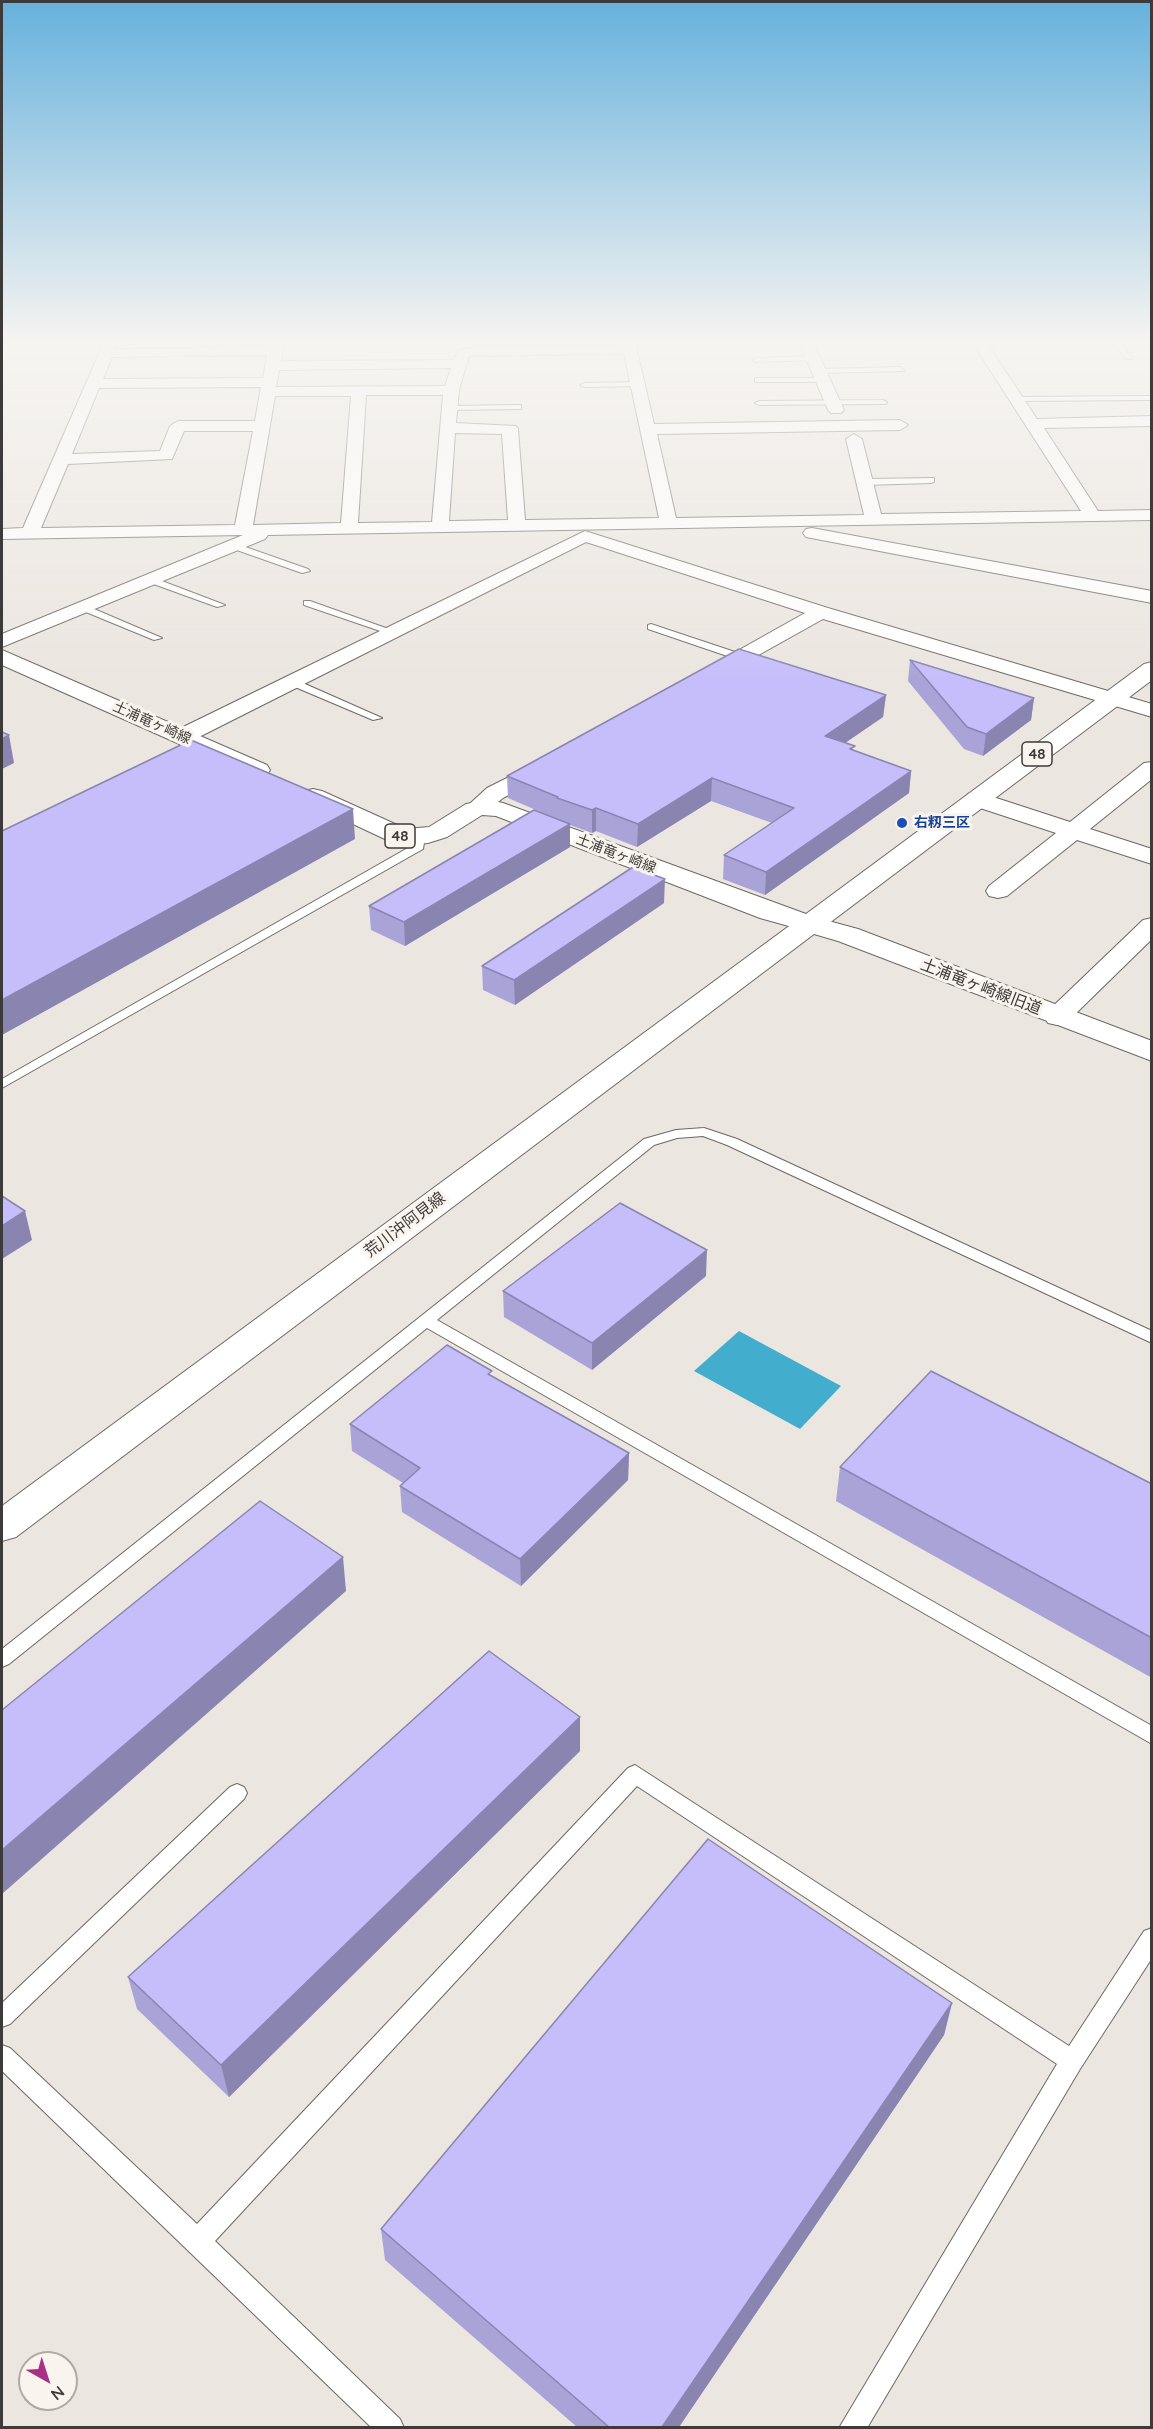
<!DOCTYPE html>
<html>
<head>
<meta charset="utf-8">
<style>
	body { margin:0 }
	#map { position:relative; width:1153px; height:2429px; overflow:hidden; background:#ebe6e0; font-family:Quicksand,sans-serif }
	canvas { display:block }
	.frame { position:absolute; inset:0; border:3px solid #3d3b39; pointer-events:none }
	.north { position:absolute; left:18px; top:2351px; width:60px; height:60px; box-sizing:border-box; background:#f9f4ed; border:2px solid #aeaaa5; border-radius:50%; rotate:141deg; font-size:16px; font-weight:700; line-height:24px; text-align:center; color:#3d3b39 }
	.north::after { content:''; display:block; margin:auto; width:21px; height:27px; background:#a93085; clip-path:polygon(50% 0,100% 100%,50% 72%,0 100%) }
</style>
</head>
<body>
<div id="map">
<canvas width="1153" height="2429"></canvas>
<div class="frame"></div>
<div class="north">N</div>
</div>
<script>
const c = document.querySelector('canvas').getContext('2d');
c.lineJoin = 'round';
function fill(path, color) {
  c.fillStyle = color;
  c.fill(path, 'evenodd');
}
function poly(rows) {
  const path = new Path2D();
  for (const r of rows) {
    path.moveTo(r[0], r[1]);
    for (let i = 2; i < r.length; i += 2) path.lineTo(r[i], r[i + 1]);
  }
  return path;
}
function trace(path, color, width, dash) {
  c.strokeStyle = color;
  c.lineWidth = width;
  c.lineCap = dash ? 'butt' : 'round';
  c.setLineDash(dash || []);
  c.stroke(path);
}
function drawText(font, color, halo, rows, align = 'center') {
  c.font = font + ' Quicksand,"Noto Sans JP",sans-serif';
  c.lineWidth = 6;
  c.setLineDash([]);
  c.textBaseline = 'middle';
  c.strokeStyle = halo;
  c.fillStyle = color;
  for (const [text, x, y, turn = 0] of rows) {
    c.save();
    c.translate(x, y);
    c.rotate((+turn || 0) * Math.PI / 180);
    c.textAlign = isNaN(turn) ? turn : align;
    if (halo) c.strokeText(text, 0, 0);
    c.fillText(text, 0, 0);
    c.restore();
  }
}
const water = poly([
	[739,1331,841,1386,800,1429,694,1371]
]);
const lane = poly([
	[1113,342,1120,342,1132,359,1126,359,1113,342],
	[813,356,816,360,756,362,752,360,756,358,813,356],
	[901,367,904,371,819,373,815,371,819,369,901,367],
	[758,378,823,378,827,380,823,382,755,382,755,378,758,378],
	[638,382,641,382,641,386,584,387,580,385,584,383,638,382],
	[1152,396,1152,400,1016,401,1012,399,1016,397,1152,396],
	[883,400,887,402,886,404,759,405,755,403,759,401,883,400],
	[518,405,521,405,521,409,450,410,446,408,450,406,518,405],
	[934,478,934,482,931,483,865,485,861,482,865,479,934,478],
	[234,543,308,569,310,571,302,573,231,548,231,544,234,543],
	[148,578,154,578,225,605,217,607,148,582,148,578],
	[304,601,310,601,397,632,389,634,304,605,304,601],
	[81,606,87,606,162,638,154,640,81,610,81,606],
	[651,624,744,655,745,657,736,659,648,629,648,625,651,624],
	[288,680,296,680,382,718,373,720,288,684,288,680],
	[419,833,425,836,423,849,2,1088,2,1079,413,845,413,836,419,833],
	[704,1128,737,1139,1152,1331,1152,1343,727,1145,703,1136,677,1138,654,1145,437,1320,1152,1726,1152,1744,427,1328,9,1664,2,1667,2,1649,644,1139,676,1130,704,1128],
	[635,1765,1069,2046,1144,1931,1152,1928,1152,1958,1080,2069,867,2428,839,2428,1057,2064,637,1786,215,2241,400,2419,404,2428,372,2428,2,2071,2,2045,10,2048,197,2224,628,1768,635,1765],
	[237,1784,244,1787,247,1793,244,1799,10,2024,2,2027,2,2003,230,1787,237,1784]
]);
const street = poly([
	[104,342,118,342,115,349,269,347,270,342,284,342,281,361,454,360,458,350,474,347,622,346,621,342,635,342,654,424,900,420,908,425,900,430,657,434,676,518,864,515,846,439,854,434,862,439,881,514,1081,511,972,342,986,342,1037,419,1152,416,1152,426,1044,428,1098,511,1152,510,1152,520,268,535,265,539,2,647,2,634,243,535,2,539,2,529,23,528,104,342],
	[624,354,659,518,525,520,518,429,516,426,456,423,459,390,469,356,624,354],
	[267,355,263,378,103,379,112,357,267,355],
	[451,368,445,386,276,387,279,370,451,368],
	[261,387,255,421,178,421,170,426,160,451,72,454,99,388,261,387],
	[366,395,443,395,432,522,358,523,366,395],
	[275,396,351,396,341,523,253,525,275,396],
	[184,431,253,431,235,525,41,528,68,464,172,459,184,431],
	[455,433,502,434,508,520,449,521,455,433],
	[799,342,813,342,844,410,841,413,831,413,828,410,799,342],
	[812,528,1152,591,1152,603,806,537,803,533,806,529,812,528],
	[585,531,828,608,1152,704,1152,717,823,619,721,676,707,676,704,672,707,668,805,613,586,542,191,741,183,742,175,741,172,736,175,731,585,531],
	[543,760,551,762,554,767,551,772,503,798,483,814,475,816,467,814,464,809,487,788,543,760],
	[1152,762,1152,779,1090,829,1152,849,1152,864,1077,840,1007,896,998,898,989,896,986,891,989,886,1056,833,968,804,965,799,968,794,976,792,984,794,1070,822,1144,763,1152,762],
	[1152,918,1152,939,1066,1023,1057,1025,1048,1023,1044,1017,1048,1011,1143,920,1152,918]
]);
const secondary = poly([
	[810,916,858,929,1152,1041,1152,1061,838,941,814,934,16,1537,2,1541,2,1506,800,918,810,916]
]);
const primary = poly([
	[2,650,267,765,270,770,267,775,258,777,249,775,2,665,2,650],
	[1152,662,1152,680,820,930,810,932,760,918,496,816,482,815,447,837,428,843,406,845,387,840,304,801,301,796,304,791,313,789,322,791,406,829,429,827,466,804,489,800,503,803,806,914,1144,664,1152,662]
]);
const wall = poly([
	[910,660,1034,698,1031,720,983,756,964,749,908,681],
	[886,695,883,717,845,743,854,751,911,771,909,793,765,895,723,879,724,855,772,823,711,801,637,847,596,831,592,833,570,825,570,847,405,946,371,930,369,906,557,819,508,798,507,776],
	[664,903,515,1005,483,990,482,966],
	[706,1276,592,1370,504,1317,503,1291],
	[493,1377,629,1453,628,1480,521,1586,402,1512,400,1486,403,1483,352,1451,350,1424],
	[840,1467,1152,1484,1152,1678,836,1501],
	[580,1751,229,2097,137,2009,128,1977],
	[952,2003,944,2035,679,2427,577,2427,385,2260,381,2229]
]);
const shadedWall = poly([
	[886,695,883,717,823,758,825,736],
	[1034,698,1031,720,983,756,986,734],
	[9,735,14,763,2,769,2,739],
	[911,771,909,793,765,895,766,872],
	[712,778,711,801,637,847,638,824],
	[596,808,596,831,592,833,592,810],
	[353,809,355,839,2,1035,2,1000],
	[570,824,570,847,405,946,404,922],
	[665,879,664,903,515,1005,514,980],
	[25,1211,32,1240,2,1259,2,1226],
	[707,1250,706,1276,592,1370,592,1343],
	[629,1453,628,1480,521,1586,520,1559],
	[343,1557,346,1591,2,1894,2,1850],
	[580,1717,580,1751,229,2097,221,2065],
	[952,2003,944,2035,679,2427,662,2427]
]);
const building = poly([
	[739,649,886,695,825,736,855,746,850,749,911,771,766,872,724,855,794,808,712,778,638,824,596,808,592,810,557,798,558,797,507,776,739,649],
	[910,660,1034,698,986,734,967,727,910,660],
	[2,732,9,735,2,739,2,732],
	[191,740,353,809,2,1000,2,831,191,740],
	[534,810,570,824,404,922,369,906,534,810],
	[633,867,665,879,514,980,482,966,633,867],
	[2,1196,25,1211,2,1226,2,1196],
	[620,1203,707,1250,592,1343,503,1291,620,1203],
	[447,1345,492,1371,488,1374,629,1453,520,1559,400,1486,420,1468,350,1424,447,1345],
	[931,1371,1152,1484,1152,1638,840,1467,931,1371],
	[260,1501,343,1557,2,1850,2,1710,260,1501],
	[489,1651,580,1717,221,2065,128,1977,489,1651],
	[708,1839,952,2003,662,2427,609,2427,381,2229,708,1839]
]);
const markers = [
	[902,823,6,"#1a4fb4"]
];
const farStreetnames = [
	["土浦竜ヶ崎線",152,723,24],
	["土浦竜ヶ崎線",616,854,21]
];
const farTransitnames = [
	["右籾三区",914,823]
];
const shields = [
	[1037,754,30],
	[400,836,30]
];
const shieldNames = [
	["48",1037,754],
	["48",400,836]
];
const streetNames = [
	["土浦竜ヶ崎線旧道",981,987,21],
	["荒川沖阿見線",405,1225,-37]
];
fill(water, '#43adcd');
trace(lane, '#6d6863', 2);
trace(street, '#6d6863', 2);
trace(secondary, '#6d6863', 2);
trace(primary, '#6d6863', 2);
fill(lane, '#fff');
fill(street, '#fff');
fill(secondary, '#fff');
fill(primary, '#fff');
fill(wall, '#a9a3d8');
fill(shadedWall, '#8a85b0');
fill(building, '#c5befb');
trace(building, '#8a85b0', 1.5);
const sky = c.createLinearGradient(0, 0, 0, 683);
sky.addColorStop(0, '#66b1dd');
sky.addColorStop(0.5, '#f6f4f1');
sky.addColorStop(1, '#f6f4f100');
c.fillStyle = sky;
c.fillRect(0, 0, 1153, 683);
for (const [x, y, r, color] of markers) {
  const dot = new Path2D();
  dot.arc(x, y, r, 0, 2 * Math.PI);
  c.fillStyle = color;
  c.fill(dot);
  trace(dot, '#f9f4ed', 2);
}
drawText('14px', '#3d3b39', '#f9f4ed', farStreetnames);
drawText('bold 14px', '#164399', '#f9f4ed', farTransitnames, 'left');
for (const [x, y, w] of shields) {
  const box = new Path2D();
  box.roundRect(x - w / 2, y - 12, w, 24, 4.5);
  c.fillStyle = '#f9f4ed';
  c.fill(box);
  trace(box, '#3d3b39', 1.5);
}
drawText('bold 15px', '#3d3b39', null, shieldNames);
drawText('16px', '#3d3b39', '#f9f4ed', streetNames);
</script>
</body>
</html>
